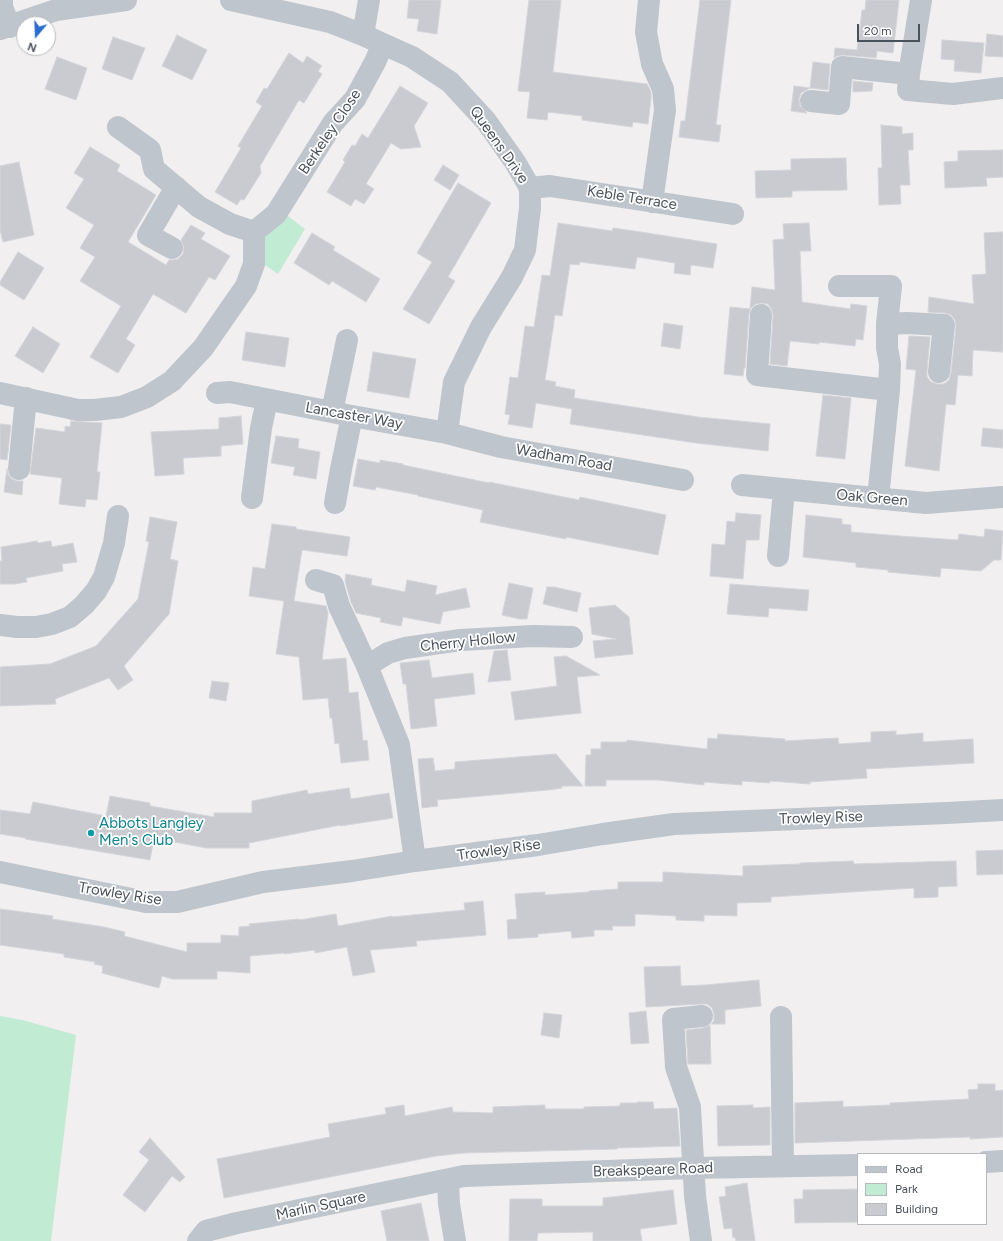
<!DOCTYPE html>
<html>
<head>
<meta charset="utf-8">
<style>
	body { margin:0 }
	#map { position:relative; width:1003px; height:1241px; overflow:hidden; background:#f1efef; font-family:Figtree,sans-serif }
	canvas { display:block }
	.legend { position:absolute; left:857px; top:1153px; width:130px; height:72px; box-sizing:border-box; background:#fff; border:1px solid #b6b9bd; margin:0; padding:5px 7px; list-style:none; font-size:12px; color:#49515a }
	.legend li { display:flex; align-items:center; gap:8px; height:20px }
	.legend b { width:20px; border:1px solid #b6b9bd }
	.north { position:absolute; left:16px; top:16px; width:40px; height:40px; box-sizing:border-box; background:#fff; border:1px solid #b6b9bd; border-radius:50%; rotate:199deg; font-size:11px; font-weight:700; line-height:16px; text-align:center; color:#49515a }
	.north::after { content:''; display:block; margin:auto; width:14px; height:18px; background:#2b6ccf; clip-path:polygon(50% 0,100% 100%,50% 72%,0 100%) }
	.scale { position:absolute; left:857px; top:24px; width:63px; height:18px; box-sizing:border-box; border:2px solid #49515a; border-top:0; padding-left:5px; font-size:12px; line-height:14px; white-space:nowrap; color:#49515a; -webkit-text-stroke:3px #fff; paint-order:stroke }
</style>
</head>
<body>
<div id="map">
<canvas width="1003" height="1241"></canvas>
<ul class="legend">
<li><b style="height:5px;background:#bfc5cc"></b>Road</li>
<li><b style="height:11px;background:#c1ebd3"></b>Park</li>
<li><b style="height:11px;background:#c9cbd1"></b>Building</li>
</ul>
<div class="north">N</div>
<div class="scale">20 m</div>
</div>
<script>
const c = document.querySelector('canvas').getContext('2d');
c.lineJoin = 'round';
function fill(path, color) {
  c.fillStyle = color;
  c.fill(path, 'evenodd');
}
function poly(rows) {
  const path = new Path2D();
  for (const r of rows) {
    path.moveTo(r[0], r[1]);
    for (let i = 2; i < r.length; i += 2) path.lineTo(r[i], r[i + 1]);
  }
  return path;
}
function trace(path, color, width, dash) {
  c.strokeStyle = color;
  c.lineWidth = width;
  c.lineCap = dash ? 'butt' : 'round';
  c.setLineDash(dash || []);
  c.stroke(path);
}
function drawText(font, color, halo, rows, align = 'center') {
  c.font = font + ' Figtree,sans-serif';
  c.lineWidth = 3.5;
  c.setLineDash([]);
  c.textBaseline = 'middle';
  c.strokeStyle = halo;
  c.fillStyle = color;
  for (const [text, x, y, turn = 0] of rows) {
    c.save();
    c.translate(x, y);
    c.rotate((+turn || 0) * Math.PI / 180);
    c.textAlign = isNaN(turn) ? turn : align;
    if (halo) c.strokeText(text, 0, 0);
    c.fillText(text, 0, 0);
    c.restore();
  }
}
const green = poly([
	[285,214,305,229,278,274,259,261,266,233],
	[0,1016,22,1020,76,1035,51,1241,0,1241]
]);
const building = poly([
	[409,0,441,0,437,34,417,31,419,19,407,18,409,0],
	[529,0,561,0,553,72,647,84,651,92,651,99,648,124,633,122,632,127,582,120,582,116,548,112,547,120,527,118,530,92,518,91,529,0],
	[700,0,731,0,716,125,721,125,719,142,679,137,681,121,685,121,700,0],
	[866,0,899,0,893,53,877,51,876,58,843,55,837,56,834,58,835,48,857,50,862,10,865,10,866,0],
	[987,34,1003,36,1003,57,985,56,987,34],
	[177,35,207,50,192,80,162,66,177,35],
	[113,37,145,48,132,80,102,69,113,37],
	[942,40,984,43,981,73,954,71,955,60,941,59,942,40],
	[289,53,303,63,307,56,322,66,318,71,322,74,304,103,299,100,260,166,261,173,244,200,241,199,237,205,215,192,241,148,238,146,262,106,256,102,264,88,267,89,289,53],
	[57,57,87,68,76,100,45,89,57,57],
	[813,62,830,64,828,90,810,88,813,62],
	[853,81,873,83,872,91,853,92,853,81],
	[400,86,428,103,414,126,421,147,401,149,391,143,366,184,374,189,364,204,355,199,351,206,327,192,345,162,343,160,352,145,355,146,362,134,368,138,400,86],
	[794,86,810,88,801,93,799,99,800,106,807,113,791,111,794,86],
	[881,125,902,127,902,134,913,133,913,150,908,150,910,185,900,185,901,204,879,205,878,168,882,168,881,125],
	[90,147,120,165,117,171,156,195,128,242,166,265,169,260,173,260,178,259,183,254,184,247,181,240,191,225,205,233,201,239,230,256,215,280,209,277,186,313,153,294,126,339,135,345,118,373,90,357,121,306,80,281,95,257,80,248,94,225,66,208,84,179,74,173,90,147],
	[1003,150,1003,177,986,178,987,186,945,188,944,162,958,161,958,151,1003,150],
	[846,158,847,190,792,191,792,197,756,198,755,171,791,170,791,159,846,158],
	[19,162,34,235,3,242,0,230,0,166,19,162],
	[443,165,459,175,450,190,434,180,443,165],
	[458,183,491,203,448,277,455,281,429,324,403,309,432,262,417,253,458,183],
	[558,223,612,231,613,228,641,232,717,244,713,268,691,265,690,275,674,273,675,263,637,257,635,269,580,262,579,265,570,264,562,316,555,315,545,380,556,382,555,386,575,390,574,398,698,417,770,424,768,451,696,443,570,424,572,409,536,403,532,428,508,424,510,415,505,414,510,377,518,378,525,326,534,327,542,275,550,276,558,223],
	[809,223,811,251,800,251,802,302,850,309,851,304,867,306,863,340,856,339,855,346,819,342,819,344,790,341,787,366,770,364,773,316,772,310,768,304,762,303,756,304,751,308,749,314,745,368,744,368,743,376,724,374,730,307,750,309,752,287,775,290,773,240,784,239,783,224,809,223],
	[1003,232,1003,352,973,350,972,376,958,375,955,405,946,404,939,471,905,466,916,370,906,369,909,336,930,337,927,371,927,377,931,382,937,384,944,384,949,380,951,373,956,326,955,320,951,315,945,313,928,312,929,297,974,304,972,275,986,274,984,233,1003,232],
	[312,233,335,247,333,250,380,279,366,302,332,281,329,285,294,263,312,233],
	[18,252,44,268,24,300,0,285,0,282,18,252],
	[664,323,683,326,680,349,661,346,664,323],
	[33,327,60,344,43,373,15,356,33,327],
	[246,332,289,338,285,367,242,360,246,332],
	[373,352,416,359,409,398,367,391,373,352],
	[823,395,851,398,845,459,816,456,823,395],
	[241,416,243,444,221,446,221,456,183,458,184,474,155,476,151,432,219,429,219,418,241,416],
	[71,421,102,423,97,472,100,472,97,500,86,499,85,507,59,504,62,478,30,474,36,428,65,432,65,426,70,427,71,421],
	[0,424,11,425,7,460,0,459,0,424],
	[983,428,1003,430,1003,448,981,446,983,428],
	[276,436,299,439,298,448,320,452,316,479,293,475,295,467,271,463,276,436],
	[358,459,380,463,380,460,403,464,403,465,489,483,489,482,579,500,580,497,666,515,658,555,566,537,566,539,480,522,483,510,418,496,418,495,376,487,375,490,353,486,358,459],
	[7,469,8,474,12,479,17,481,23,481,22,495,4,492,7,469],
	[736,513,761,515,759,540,746,540,743,579,710,576,712,544,725,545,727,521,735,522,736,513],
	[806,515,842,519,842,524,851,525,851,532,900,536,958,540,959,534,984,537,985,529,1003,531,1001,560,994,560,981,571,941,568,940,577,888,572,888,570,856,567,856,563,803,557,806,515],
	[150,517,177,522,170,559,178,561,169,614,124,666,133,680,118,690,109,678,55,699,56,704,0,706,0,667,50,664,96,646,138,599,149,542,146,541,150,517],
	[272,524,296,527,296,529,350,537,347,556,302,550,294,601,326,606,328,613,322,660,346,658,349,693,358,692,363,741,367,740,369,760,341,763,339,743,335,744,332,718,330,718,328,698,303,700,299,657,276,654,284,601,249,596,253,567,265,569,272,524],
	[37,541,38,543,51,541,52,547,73,543,77,562,62,564,63,571,26,578,27,582,15,584,0,584,0,561,2,561,1,547,37,541],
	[346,574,372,579,371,585,405,592,407,580,437,586,435,595,466,588,470,607,443,612,440,624,403,617,401,626,380,622,381,618,356,613,351,602,345,581,346,574],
	[509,583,533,588,527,619,519,619,502,615,509,583],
	[730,584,809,590,807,611,769,608,768,617,727,614,730,584],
	[547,587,554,587,581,593,577,612,543,604,547,587],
	[615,605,629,617,633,654,595,658,593,641,616,639,592,634,589,608,615,605],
	[507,650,511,680,488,682,494,651,507,650],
	[566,656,600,675,577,677,581,713,515,720,511,692,557,686,554,657,566,656],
	[429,660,432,678,473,673,475,694,434,699,437,726,411,729,406,684,403,684,400,663,429,660],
	[212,681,229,683,226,701,209,698,212,681],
	[896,731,896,735,923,733,923,742,973,739,974,763,866,769,867,778,810,782,810,784,770,781,770,783,742,781,742,785,704,782,704,785,658,780,606,780,606,786,585,786,586,755,591,755,591,749,601,749,601,742,627,742,627,740,707,749,708,738,717,739,718,734,785,739,785,741,838,738,839,744,871,742,871,732,896,731],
	[556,754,583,786,562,786,562,788,548,790,437,800,438,806,422,808,418,759,433,758,435,771,455,769,455,762,556,754],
	[349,788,351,799,389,793,393,818,340,826,340,825,249,843,249,848,206,848,154,838,150,860,25,839,26,838,0,834,0,810,30,814,33,802,106,816,110,796,150,803,150,806,214,817,214,813,252,813,252,801,307,790,308,794,349,788],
	[1003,850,1003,874,977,875,976,851,1003,850],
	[853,861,854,864,956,861,957,886,938,887,938,897,914,898,914,888,771,897,771,902,737,903,737,916,704,915,704,921,676,920,676,916,635,914,635,926,612,926,613,930,594,930,594,936,572,938,571,931,538,934,538,937,508,939,507,920,517,919,515,894,545,892,545,895,589,892,589,891,618,889,618,882,663,882,663,872,743,876,743,866,800,864,800,863,853,861],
	[483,901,486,935,416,941,417,946,370,950,375,972,353,976,347,947,315,953,315,950,284,954,284,953,250,956,250,973,217,971,217,979,172,979,162,976,159,988,102,973,103,966,94,964,95,962,64,957,64,954,0,945,0,909,53,916,52,919,104,927,125,932,124,936,187,952,187,943,221,943,221,935,239,936,239,927,250,926,249,924,299,919,299,920,336,914,338,926,392,916,392,917,465,910,464,903,483,901],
	[680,966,681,986,705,985,759,980,761,1006,725,1010,725,1024,711,1024,714,1021,714,1014,712,1008,707,1004,701,1004,646,1007,644,967,680,966],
	[646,1011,649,1043,631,1044,629,1013,646,1011],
	[544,1013,562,1015,559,1038,541,1035,544,1013],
	[710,1025,711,1064,688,1064,686,1030,703,1028,710,1025],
	[978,1084,995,1084,995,1091,1003,1090,1003,1137,970,1139,970,1137,795,1143,795,1103,843,1101,843,1107,890,1105,890,1103,969,1099,968,1090,978,1089,978,1084],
	[638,1102,653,1102,654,1109,677,1108,680,1146,617,1148,617,1149,464,1153,436,1156,224,1198,217,1159,330,1137,328,1124,386,1114,385,1108,404,1105,405,1116,452,1107,453,1112,493,1113,493,1107,545,1105,545,1109,584,1109,584,1107,620,1106,620,1103,638,1103,638,1102],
	[753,1105,753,1108,770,1107,770,1145,718,1146,717,1106,753,1105],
	[150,1138,185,1177,180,1182,172,1176,145,1212,123,1195,149,1160,139,1152,150,1138],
	[747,1183,755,1241,736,1241,735,1237,733,1238,732,1228,724,1229,719,1197,726,1196,725,1187,747,1183],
	[858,1189,858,1222,795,1223,794,1199,803,1199,803,1190,858,1189],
	[673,1190,677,1224,640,1229,642,1241,593,1241,593,1232,538,1233,537,1241,509,1241,510,1199,542,1199,542,1206,603,1206,603,1198,673,1190],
	[421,1203,429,1241,387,1241,381,1211,421,1203]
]);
const minor = poly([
	[2,0,2,7,10,27],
	[231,0,330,22,363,35,412,57,450,82,486,121,515,162,530,188,530,208,525,250,512,277,481,327,454,382,447,433],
	[649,0,646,32,652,64,663,89,665,110,652,202],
	[0,29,56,10,126,0],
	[363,35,369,0],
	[909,74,921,0],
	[811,101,839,104,842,67,909,74,908,90,953,94,1003,88],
	[118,127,150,150,154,169,199,207,230,224,254,232],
	[530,188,550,186,733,214],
	[172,248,148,235,176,187],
	[839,286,891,286,887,324,887,348,890,364,889,390,878,498],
	[761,315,757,375,889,390],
	[887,324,907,323,944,325,939,372],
	[0,393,78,410,95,410,121,407,147,397,172,381,203,348,246,286,254,264,254,232,276,214,333,123,355,99,375,62,383,44],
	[217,393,230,392,352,416,447,433,501,447,683,480],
	[332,412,347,340],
	[19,469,26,398],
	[742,485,926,503,1003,497],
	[252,498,261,428,267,400],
	[335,503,341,469,352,416],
	[778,556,784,490],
	[316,580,333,585,339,606,367,666],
	[0,625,17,627,36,627,52,624,70,617,84,605,96,591,104,577,114,543,118,516],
	[415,861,399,745,367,666,388,653,405,648,461,640,533,636,572,637],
	[0,872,146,902,177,902,263,882,352,871,415,861,538,845,603,834,674,824,947,813,1003,810],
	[781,1017,783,1166],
	[986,1162,1003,1161],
	[448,1180,449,1204,455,1241],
	[198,1241,206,1231,237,1223,464,1176,693,1168,858,1165],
	[701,1241,695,1196,690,1107,676,1067,673,1019,702,1016]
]);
const markers = [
	[91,833,4,"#0f9aa8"]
];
const streetNames = [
	["Berkeley Close",330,132,-56],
	["Queens Drive",499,145,55],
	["Keble Terrace",632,198,9],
	["Lancaster Way",354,416,10],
	["Wadham Road",564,458,10],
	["Oak Green",872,498,5],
	["Cherry Hollow",468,642,-6],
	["Trowley Rise",821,818,-2],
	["Trowley Rise",499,850,-8],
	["Trowley Rise",120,894,9],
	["Breakspeare Road",653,1170,-2],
	["Marlin Square",321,1206,-12]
];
const cultureNames = [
	["Abbots Langley",99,824],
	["Men's Club",99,841]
];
fill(green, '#c1ebd3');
fill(building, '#c9cbd1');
trace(building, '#d3d5da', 1);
trace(minor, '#bfc5cc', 22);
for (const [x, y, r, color] of markers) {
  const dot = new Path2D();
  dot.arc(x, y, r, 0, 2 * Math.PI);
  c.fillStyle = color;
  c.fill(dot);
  trace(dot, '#fff', 1.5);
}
drawText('15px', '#49515a', '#fff', streetNames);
drawText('15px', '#0d838f', '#fff', cultureNames, 'left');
</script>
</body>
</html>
